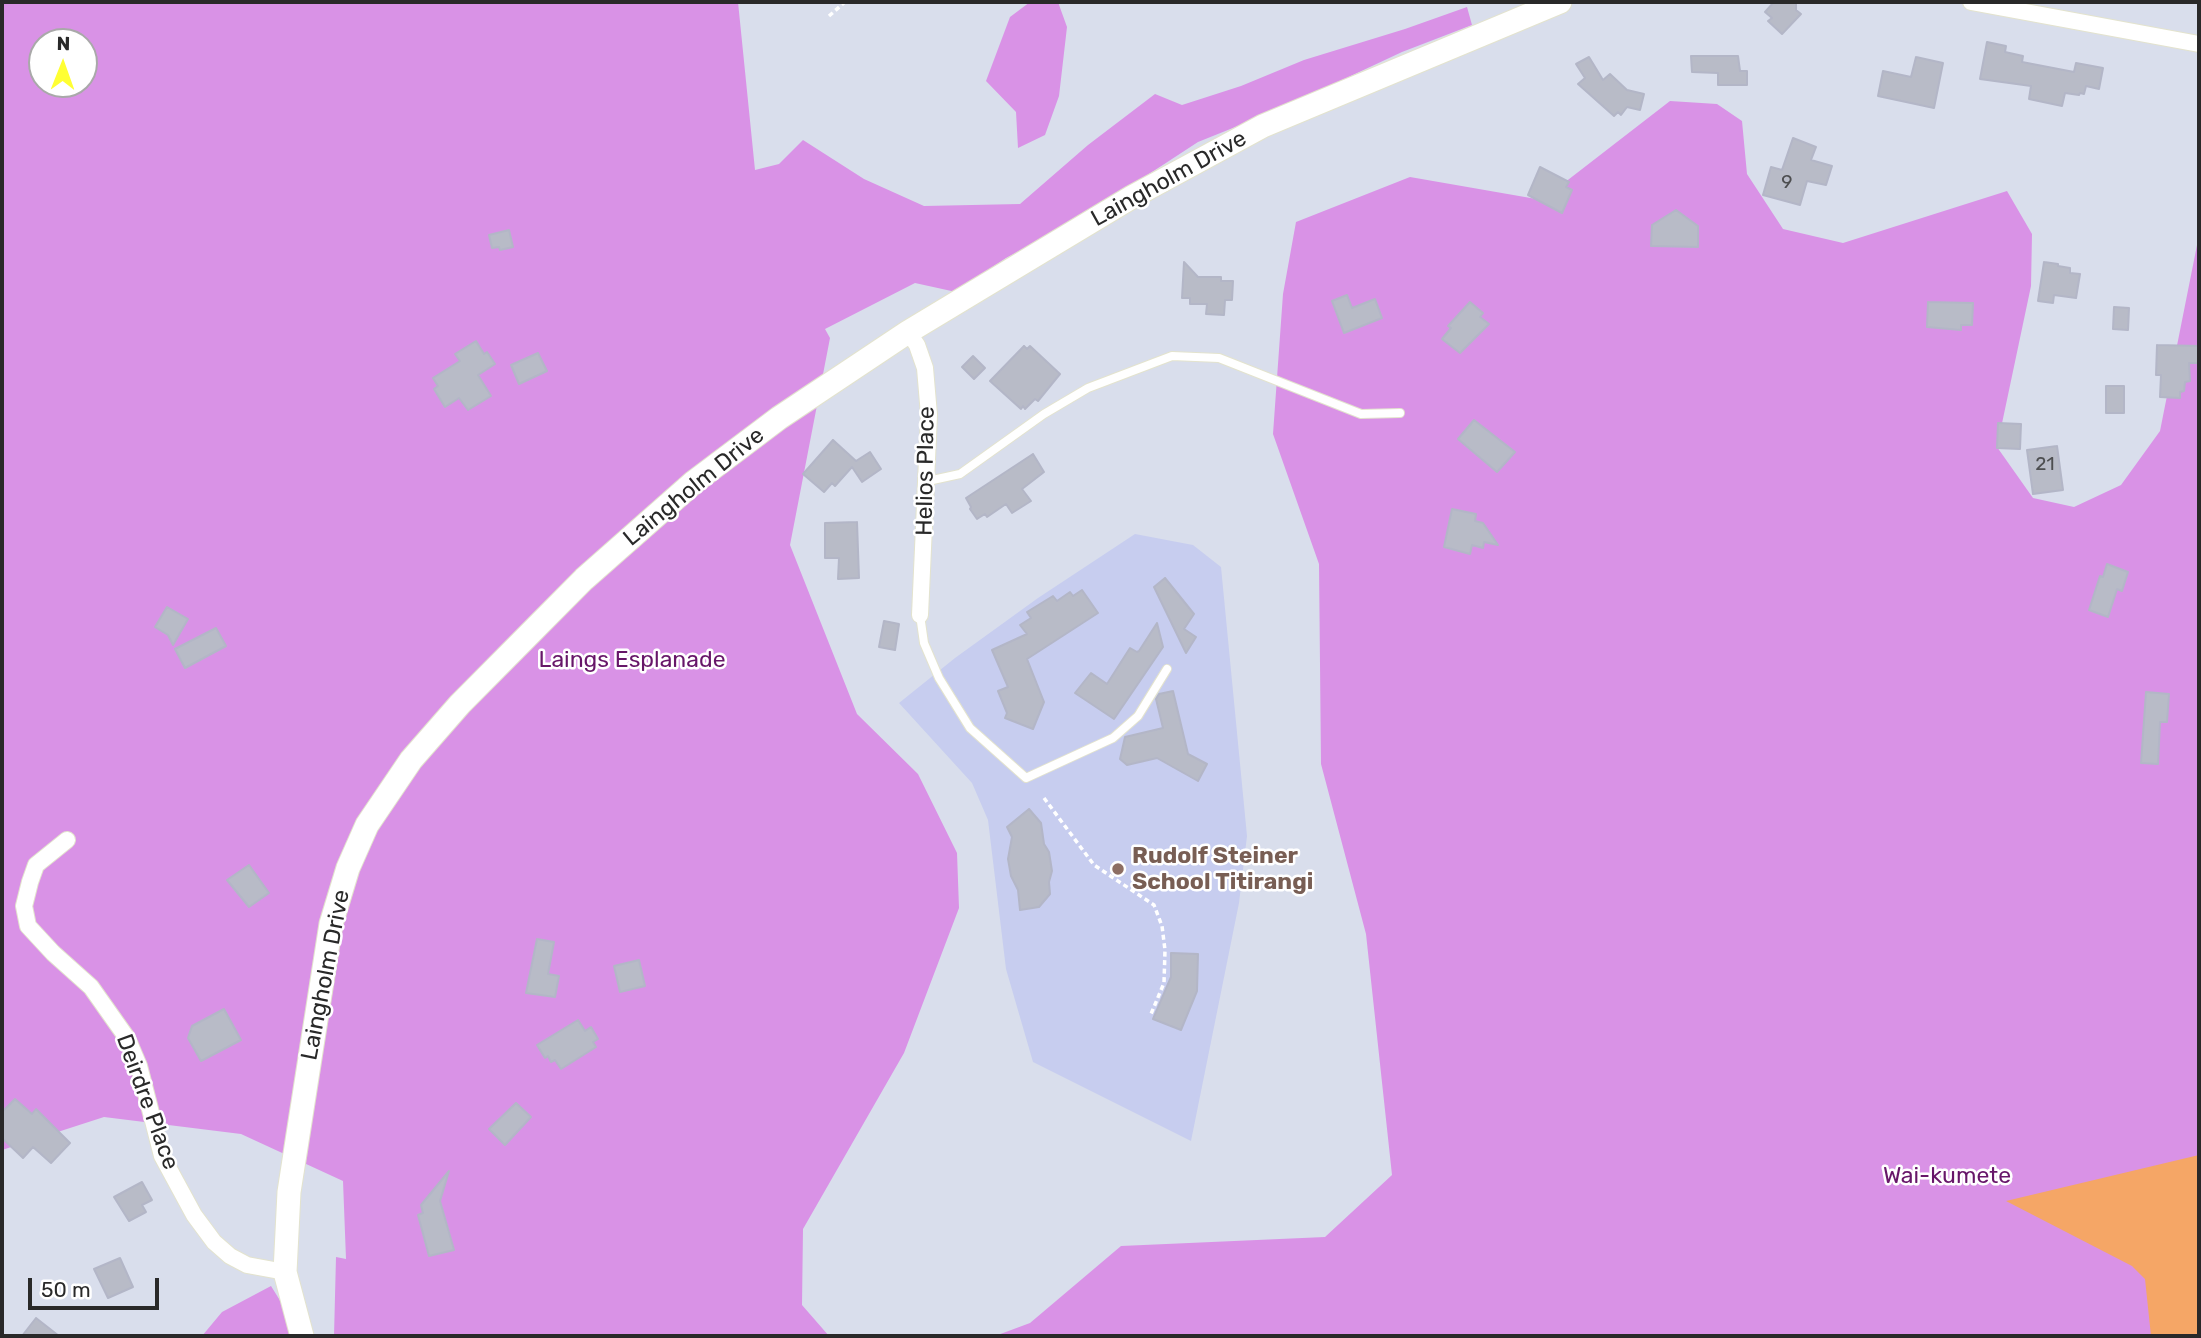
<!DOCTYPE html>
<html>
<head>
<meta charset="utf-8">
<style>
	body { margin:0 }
	#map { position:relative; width:2201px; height:1338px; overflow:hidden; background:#d9deec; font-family:Rubik,sans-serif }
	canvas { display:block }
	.frame { position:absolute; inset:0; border:4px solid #292929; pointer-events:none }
	.north { position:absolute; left:28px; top:28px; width:70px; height:70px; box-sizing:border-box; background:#fff; border:2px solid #a9a9a9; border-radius:50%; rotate:1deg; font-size:19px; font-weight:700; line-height:28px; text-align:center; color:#292929 }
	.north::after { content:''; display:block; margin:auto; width:24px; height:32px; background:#ff3; clip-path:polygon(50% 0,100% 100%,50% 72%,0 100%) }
	.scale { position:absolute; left:28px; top:1278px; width:131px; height:32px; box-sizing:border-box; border:4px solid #292929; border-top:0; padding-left:9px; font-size:21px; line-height:24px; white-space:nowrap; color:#292929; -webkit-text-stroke:5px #fff; paint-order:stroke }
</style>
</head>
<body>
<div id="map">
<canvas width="2201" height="1338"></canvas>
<div class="frame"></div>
<div class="north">N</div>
<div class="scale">50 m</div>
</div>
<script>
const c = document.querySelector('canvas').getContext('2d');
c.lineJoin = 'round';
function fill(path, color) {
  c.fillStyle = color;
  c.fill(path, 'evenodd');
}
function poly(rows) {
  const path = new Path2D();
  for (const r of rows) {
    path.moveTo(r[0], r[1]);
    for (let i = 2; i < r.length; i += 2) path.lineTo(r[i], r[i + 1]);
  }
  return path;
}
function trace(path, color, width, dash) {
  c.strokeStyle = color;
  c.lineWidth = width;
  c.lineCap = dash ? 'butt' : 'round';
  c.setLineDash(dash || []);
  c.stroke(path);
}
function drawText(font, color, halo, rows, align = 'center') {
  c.font = font + ' Rubik,sans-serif';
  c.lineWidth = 5;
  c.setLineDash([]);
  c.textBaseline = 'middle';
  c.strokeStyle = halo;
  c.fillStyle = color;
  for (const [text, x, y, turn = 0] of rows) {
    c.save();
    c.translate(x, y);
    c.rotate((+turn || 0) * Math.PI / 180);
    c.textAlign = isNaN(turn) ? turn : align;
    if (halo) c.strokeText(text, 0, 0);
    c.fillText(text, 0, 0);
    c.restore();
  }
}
const education = poly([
	[1135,534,1193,545,1221,567,1247,836,1239,903,1191,1141,1033,1062,1006,969,988,820,972,783,899,703,955,658,1038,598]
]);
const green = poly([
	[2,2,738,2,755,170,779,164,803,140,864,179,924,206,1020,204,1088,145,1155,94,1182,105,1241,86,1304,60,1405,29,1467,7,1472,25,1402,52,1280,109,1198,142,1080,219,1006,258,956,292,915,283,825,329,830,338,790,545,857,714,918,774,957,853,959,908,904,1053,803,1229,802,1305,829,1336,334,1336,336,1257,346,1259,343,1181,241,1134,104,1117,2,1150],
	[42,42,84,42,84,84,42,84],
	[1030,2,1058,2,1067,27,1059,96,1045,135,1018,148,1016,112,986,81,1010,17],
	[1670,101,1717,104,1742,121,1747,174,1783,229,1843,243,2007,191,2032,234,2031,286,1997,447,2033,498,2074,507,2121,485,2160,431,2199,235,2199,1336,995,1336,1030,1323,1121,1246,1325,1237,1392,1175,1366,934,1321,764,1319,564,1273,434,1283,294,1296,222,1410,177,1542,200],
	[271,1286,284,1307,291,1336,202,1336,222,1312]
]);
const water = poly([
	[2199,1155,2199,1336,2151,1336,2145,1279,2132,1266,2006,1201]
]);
const building = poly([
	[1774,2,1796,2,1796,10,1801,14,1782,34,1768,21,1772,18,1765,12,1774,2],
	[1987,42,2006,46,2005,52,2023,56,2022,62,2074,72,2076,63,2103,68,2099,89,2086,86,2084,94,2080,93,2079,95,2065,93,2062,106,2029,99,2031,86,1980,79,1987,42],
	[1691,56,1738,56,1740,71,1747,71,1747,85,1718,85,1718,73,1692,72,1691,56],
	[1589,57,1603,80,1610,74,1627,90,1644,94,1640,110,1627,107,1621,115,1618,112,1614,116,1578,84,1585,78,1576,64,1589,57],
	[1916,57,1943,63,1934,108,1878,96,1883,71,1911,77,1916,57],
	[1793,138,1816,147,1811,160,1832,166,1826,185,1807,181,1800,205,1763,195,1771,167,1782,170,1793,138],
	[1540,167,1569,182,1566,187,1572,190,1562,213,1528,195,1540,167],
	[1676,210,1698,226,1698,247,1651,246,1652,225,1676,210],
	[509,230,513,247,500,250,499,247,492,248,489,235,509,230],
	[1184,262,1198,277,1221,277,1221,281,1233,281,1232,300,1225,300,1224,315,1206,314,1207,304,1190,304,1190,298,1182,298,1184,262],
	[2044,262,2058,264,2058,266,2070,268,2070,273,2080,274,2076,298,2054,295,2053,303,2038,301,2044,262],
	[1347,295,1352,308,1375,299,1382,318,1344,333,1332,301,1347,295],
	[1470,302,1483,313,1480,317,1489,324,1460,353,1442,339,1451,328,1448,326,1470,302],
	[1928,302,1973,303,1972,325,1961,325,1961,330,1927,327,1928,302],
	[2114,307,2129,308,2128,330,2113,329,2114,307],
	[476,341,484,354,487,352,495,364,478,375,491,396,468,410,459,398,445,407,434,389,438,386,433,378,460,361,455,354,476,341],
	[2157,345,2199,346,2199,363,2189,363,2190,381,2185,382,2184,391,2180,392,2180,398,2160,397,2161,375,2156,375,2157,345],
	[1024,346,1027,349,1030,346,1060,374,1038,401,1035,399,1025,409,1023,406,1021,409,990,381,1024,346],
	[538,353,547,371,519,384,511,365,538,353],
	[973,356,985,368,974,379,962,367,973,356],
	[2106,386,2124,386,2124,413,2106,413,2106,386],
	[1474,420,1515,452,1497,472,1458,439,1474,420],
	[1998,423,2021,424,2020,449,1997,448,1998,423],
	[833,440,856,461,870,452,881,469,862,482,852,467,835,486,832,483,824,492,803,474,833,440],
	[2057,446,2063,490,2033,494,2027,450,2057,446],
	[1033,454,1044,472,1022,489,1031,501,1012,513,1006,504,987,517,985,514,977,519,970,509,971,507,966,498,1033,454],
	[1452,509,1476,514,1475,521,1483,523,1498,545,1484,542,1483,548,1472,545,1470,554,1444,547,1452,509],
	[857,522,859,578,838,579,839,558,825,558,825,523,857,522],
	[2107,564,2128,572,2122,591,2117,589,2108,617,2089,610,2100,576,2103,577,2107,564],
	[1165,578,1194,614,1184,629,1196,637,1186,653,1154,587,1165,578],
	[1082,590,1098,613,1027,659,1044,702,1033,729,1005,718,1007,713,998,691,1008,687,992,650,1027,634,1020,625,1031,618,1027,612,1053,596,1057,601,1070,592,1073,596,1082,590],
	[167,607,188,619,173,645,168,635,155,627,167,607],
	[884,621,899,624,895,650,879,647,884,621],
	[1157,623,1163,647,1114,719,1075,693,1091,673,1107,684,1130,648,1137,652,1139,651,1157,623],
	[216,628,226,646,185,668,175,649,216,628],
	[1173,691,1188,754,1207,764,1198,781,1157,758,1127,765,1120,759,1125,737,1163,728,1156,699,1159,694,1173,691],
	[2146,692,2169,694,2167,722,2160,722,2158,764,2141,763,2146,692],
	[1029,809,1041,823,1044,844,1049,852,1052,871,1049,882,1050,894,1039,907,1020,910,1018,890,1011,876,1008,859,1012,837,1007,827,1029,809],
	[249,865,269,893,249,907,227,880,249,865],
	[537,939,554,942,548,974,559,976,555,997,526,993,537,939],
	[1171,953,1198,954,1197,991,1181,1030,1153,1019,1171,977,1171,953],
	[639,960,645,986,620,992,614,966,639,960],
	[224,1009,241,1040,201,1061,188,1038,192,1026,224,1009],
	[578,1020,585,1031,591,1027,598,1039,593,1042,596,1047,561,1069,555,1060,551,1062,548,1056,545,1058,537,1045,578,1020],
	[15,1099,32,1114,36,1109,70,1143,51,1163,33,1147,23,1158,2,1138,2,1112,15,1099],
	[516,1103,531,1117,505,1145,489,1129,516,1103],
	[449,1171,440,1201,454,1250,429,1256,418,1215,423,1213,421,1205,449,1171],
	[142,1182,152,1200,142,1205,146,1212,129,1221,114,1197,142,1182],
	[120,1258,133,1287,108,1298,94,1269,120,1258],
	[36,1318,59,1336,22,1336,36,1318]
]);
const path = poly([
	[829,16,845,2],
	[1044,798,1094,865,1154,905,1162,926,1165,950,1164,983,1151,1014]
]);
const lane = poly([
	[928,481,960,474,1044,414,1088,388,1172,356,1219,358,1361,414,1400,413],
	[920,615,924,643,939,678,970,728,1026,778,1113,738,1138,716,1167,669]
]);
const street = poly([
	[1971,2,2199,44],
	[908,332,917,345,925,368,929,415,920,615],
	[67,840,36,865,30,882,24,906,28,926,53,953,91,987,127,1038,139,1066,162,1156,194,1215,214,1242,230,1256,247,1265,285,1272]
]);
const secondary = poly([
	[302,1336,285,1272,289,1192,331,924,348,868,367,825,411,760,460,704,584,579,694,482,779,418,908,332,1132,197,1263,126,1560,2]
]);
const markers = [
	[1118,869,7,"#8d6e63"]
];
const numberNames = [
	["9",1787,183],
	["21",2045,465]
];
const streetNames = [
	["Laingholm Drive",1169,179,-29],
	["Helios Place",926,471,-89],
	["Laingholm Drive",694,487,-39],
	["Laingholm Drive",326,975,-79],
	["Deirdre Place",147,1102,70]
];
const parkNames = [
	["Laings Esplanade",632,660],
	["Wai-kumete",1947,1176]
];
const educationNames = [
	["Rudolf Steiner",1132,856],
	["School Titirangi",1132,882]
];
fill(education, '#c7cdef');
fill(green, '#d992e6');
fill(water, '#f5a666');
fill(building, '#b8bbc7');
trace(building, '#b3b6c7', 2);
trace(lane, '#e3e3ce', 10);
trace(street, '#e3e3ce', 18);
trace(secondary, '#e3e3ce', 25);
trace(path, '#fff', 3.5, [5, 3.5]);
trace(lane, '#fff', 8);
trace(street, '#fff', 16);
trace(secondary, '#fff', 23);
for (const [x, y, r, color] of markers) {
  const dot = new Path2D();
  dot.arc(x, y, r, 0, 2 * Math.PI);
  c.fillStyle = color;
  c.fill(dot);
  trace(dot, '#fff', 2.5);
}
drawText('19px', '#4d4e50', null, numberNames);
drawText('23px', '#292929', '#fff', streetNames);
drawText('23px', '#671669', '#fff', parkNames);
drawText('bold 23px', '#785e54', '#fff', educationNames, 'left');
</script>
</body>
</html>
